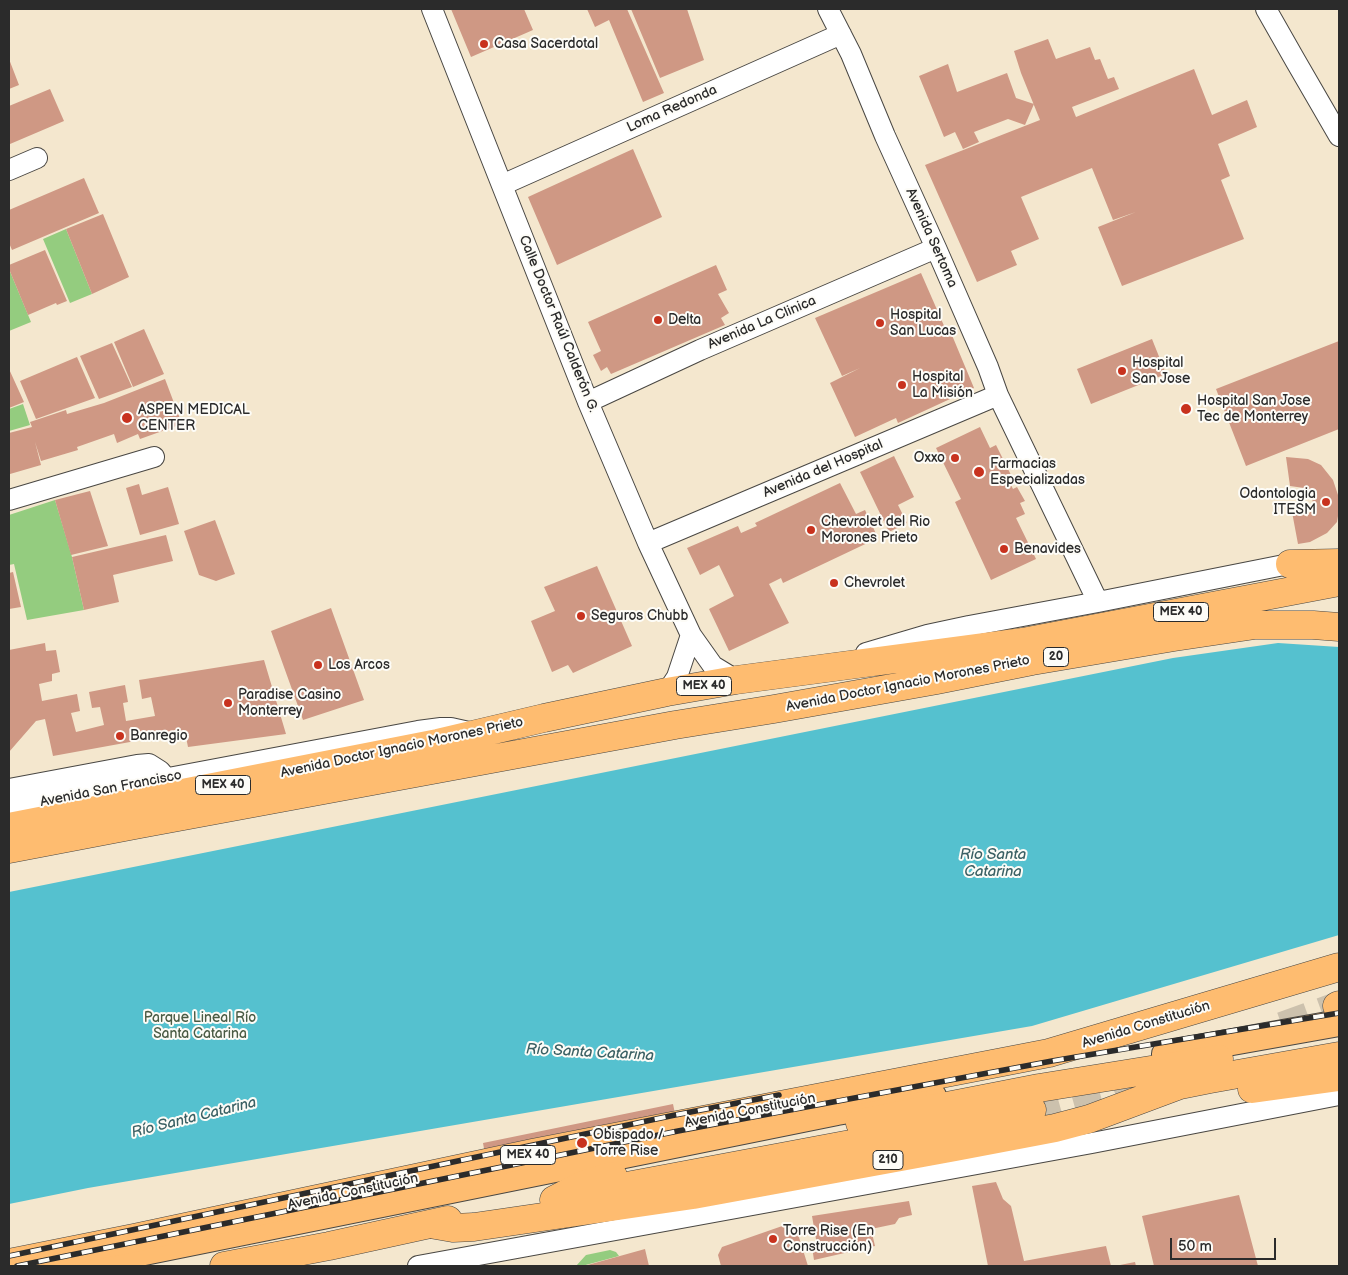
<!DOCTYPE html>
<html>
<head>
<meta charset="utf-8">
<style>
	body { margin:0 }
	#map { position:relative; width:1348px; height:1275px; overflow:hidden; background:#f4e7ce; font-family:"Balsamiq Sans",sans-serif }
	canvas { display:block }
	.frame { position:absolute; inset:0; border:10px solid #2b2b2b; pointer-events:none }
	.scale { position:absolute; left:1170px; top:1238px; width:106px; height:22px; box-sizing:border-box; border:2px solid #2b2b2b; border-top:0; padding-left:6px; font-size:15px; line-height:18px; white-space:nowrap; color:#2b2b2b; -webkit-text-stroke:4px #fdfcf7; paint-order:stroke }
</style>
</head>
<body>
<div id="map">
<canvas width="1348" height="1275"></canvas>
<div class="frame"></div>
<div class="scale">50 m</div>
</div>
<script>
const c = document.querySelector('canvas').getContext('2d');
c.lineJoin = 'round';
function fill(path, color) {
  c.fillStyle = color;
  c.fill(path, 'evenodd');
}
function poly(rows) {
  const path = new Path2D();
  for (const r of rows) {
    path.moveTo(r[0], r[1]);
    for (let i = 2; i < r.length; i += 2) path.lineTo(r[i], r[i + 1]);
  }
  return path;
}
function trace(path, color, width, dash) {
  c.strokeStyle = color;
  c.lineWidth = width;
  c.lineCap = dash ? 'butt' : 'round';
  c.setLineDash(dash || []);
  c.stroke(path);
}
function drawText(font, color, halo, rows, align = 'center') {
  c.font = font + ' "Balsamiq Sans",sans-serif';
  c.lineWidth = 4;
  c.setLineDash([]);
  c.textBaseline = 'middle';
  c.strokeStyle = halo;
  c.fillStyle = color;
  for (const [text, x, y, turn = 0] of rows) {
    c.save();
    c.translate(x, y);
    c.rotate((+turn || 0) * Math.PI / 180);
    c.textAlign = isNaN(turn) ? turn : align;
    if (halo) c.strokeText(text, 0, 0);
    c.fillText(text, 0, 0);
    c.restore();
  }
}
const green = poly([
	[66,229,92,294,70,303,43,239],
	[9,269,31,322,9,331],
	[23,404,30,425,9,431,9,409],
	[55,500,72,557,84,610,27,620,14,564,9,565,9,515],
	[610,1250,616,1252,619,1256,582,1266,576,1266,586,1255]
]);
const water = poly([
	[1278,643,1339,647,1339,935,1032,1026,88,1188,9,1204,9,892,1173,658]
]);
const building = poly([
	[451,9,524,9,533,30,471,57],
	[587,9,627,9,664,93,643,102,609,20,595,27],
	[631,9,687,9,704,60,660,78],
	[1048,39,1056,59,1090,47,1095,60,1100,59,1108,79,1114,77,1119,89,1072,107,1076,117,1194,69,1212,115,1247,100,1257,127,1218,144,1230,176,1221,180,1244,239,1122,286,1098,227,1136,212,1113,220,1092,168,1021,197,1039,239,1011,251,1017,265,977,282,925,165,1040,120,1021,73,1014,51],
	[9,59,19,85,9,89],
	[948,64,957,92,1007,73,1016,98,1034,104,1025,125,1008,119,974,132,979,142,963,149,955,132,944,137,919,76],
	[50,89,64,121,10,144,9,141,9,106],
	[633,149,662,217,557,265,528,197],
	[84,178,99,213,12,250,9,243,9,210],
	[103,214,129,277,92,294,66,229],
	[45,250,67,301,57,305,56,303,28,315,9,269,9,265],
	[716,265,727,290,718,294,729,313,721,318,725,325,611,374,607,367,601,371,593,355,601,351,588,322],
	[921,273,945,328,920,340,949,328,974,388,898,423,896,418,855,437,830,383,860,368,842,376,815,318],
	[144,329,164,374,133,387,114,342],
	[1152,339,1166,374,1091,404,1077,369],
	[1339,341,1339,429,1246,466,1216,389],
	[112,343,132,387,99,399,80,356],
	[77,357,95,398,36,419,20,381],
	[9,369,24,402,9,408],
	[165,379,182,424,140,439,138,434,117,443,114,434,77,447,78,450,41,461,35,442,41,465,10,474,9,433,32,427,30,422,66,410,67,414,104,403],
	[980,427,990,448,996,445,1011,475,1007,477,1013,489,1017,487,1025,501,1020,503,1025,514,1016,518,1036,559,991,580,955,502,961,499,936,448],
	[894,456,914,497,898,505,907,523,889,532,860,472],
	[1286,457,1308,459,1321,465,1333,480,1339,498,1339,510,1337,522,1327,533,1310,542,1298,544,1292,512,1302,510,1307,517,1313,507,1312,495,1304,488,1290,486],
	[840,483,856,514,865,510,878,538,783,583,781,578,769,584,789,623,729,651,709,609,734,596,719,565,700,575,687,548,738,526,741,533,757,526,755,523],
	[139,484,142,495,168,487,179,524,140,535,126,488],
	[90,491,108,546,71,555,55,500],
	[215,520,235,574,216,581,199,575,184,531],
	[166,535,173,561,113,575,119,602,84,610,72,557],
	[597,566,632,646,573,673,568,665,552,672,531,621,555,611,544,587],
	[13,572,21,607,9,609,9,573],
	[331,608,364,700,303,720,271,631],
	[45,643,46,651,56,650,60,672,52,674,52,681,39,684,42,701,77,694,80,711,71,713,76,732,104,725,100,707,92,708,89,692,125,685,128,702,123,703,126,721,155,716,151,697,142,699,139,680,264,660,286,734,188,747,185,732,53,756,45,719,36,721,9,752,9,650],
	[673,1104,681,1143,490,1182,483,1143],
	[996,1182,1003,1199,1011,1206,1024,1261,1106,1246,1111,1266,988,1266,972,1186],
	[1239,1195,1258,1266,1154,1266,1142,1216],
	[909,1201,912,1215,899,1218,895,1224,871,1229,875,1246,814,1260,812,1247,817,1245,812,1216],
	[788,1224,794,1226,797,1231,808,1266,721,1266,718,1255,722,1247],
	[645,1249,649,1266,584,1266],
	[1135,1262,1136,1266,1120,1266,1120,1265]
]);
const highwayTunnel = poly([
	[1282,1026,1337,1006],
	[1032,1110,1107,1089,1127,1082]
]);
const minor = poly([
	[432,9,588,402,648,543,691,635,713,666,736,680],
	[828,9,851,54,885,136,936,248,988,367,998,395,1098,602],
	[1266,9,1295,60,1339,136],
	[9,170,37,158],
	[502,185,841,34],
	[588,402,700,350,936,248],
	[9,500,154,457],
	[648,543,998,395],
	[866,653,927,635,969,626,1098,602,1304,561],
	[667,692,677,677,691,635],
	[9,789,137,765,149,764,160,771,166,778],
	[9,808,418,731,441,728,451,728,469,732],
	[418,1266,1092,1143,1339,1095]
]);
const major = poly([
	[1165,1054,1339,1023],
	[75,1266,837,1112,933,1096]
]);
const highway = poly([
	[1290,564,1339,563],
	[9,827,438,743,544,718,667,692,736,680,1023,642,1339,582],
	[9,849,140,824,675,725,774,709,937,680,1032,661,1174,637,1255,625,1313,625,1339,627],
	[1337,1006,1339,1005],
	[1252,1089,1339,1077],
	[860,1123,1039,1088,1219,1059],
	[595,1192,1032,1110],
	[554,1200,585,1184,613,1176],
	[430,1224,453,1228,474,1227,693,1195,955,1147,1055,1128,1089,1119,1180,1085,1210,1079,1339,1056],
	[9,1263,134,1238,533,1153,1049,1053,1339,967],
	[224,1266,329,1246,448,1220]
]);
const rail = poly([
	[9,1256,675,1115,779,1095],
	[17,1266,678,1131,1052,1061,1339,1013]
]);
const markers = [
	[484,44,5,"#c8321e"],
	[658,320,5,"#c8321e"],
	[880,323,5,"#c8321e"],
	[1122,371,5,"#c8321e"],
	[902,385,5,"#c8321e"],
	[1186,409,6,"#c8321e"],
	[127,418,6,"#c8321e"],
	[955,458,5,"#c8321e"],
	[979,472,6,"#c8321e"],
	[1326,502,5,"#c8321e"],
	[811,530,5,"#c8321e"],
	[1004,549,5,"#c8321e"],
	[834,583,5,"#c8321e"],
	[581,616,5,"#c8321e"],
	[318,665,5,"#c8321e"],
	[228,703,5,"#c8321e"],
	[120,736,5,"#c8321e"],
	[582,1143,6,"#c8321e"],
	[773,1239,5,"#c8321e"]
];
const shields = [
	[1181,612,55],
	[1056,657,25],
	[704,686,55],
	[223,785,55],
	[528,1155,55],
	[888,1160,30]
];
const shieldNames = [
	["MEX 40",1181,612],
	["20",1056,657],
	["MEX 40",704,686],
	["MEX 40",223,785],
	["MEX 40",528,1155],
	["210",888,1160]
];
const poiNames = [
	["Casa Sacerdotal",494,44],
	["Hospital",890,315],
	["San Lucas",890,331],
	["Delta",668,320],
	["Hospital",1132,363],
	["San Jose",1132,379],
	["Hospital",912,377],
	["La Misión",912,393],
	["Hospital San Jose",1197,401],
	["Tec de Monterrey",1197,417],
	["ASPEN MEDICAL",138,410],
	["CENTER",138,426],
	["Oxxo",945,458,"right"],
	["Farmacias",990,464],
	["Especializadas",990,480],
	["Odontologia",1316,494,"right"],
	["ITESM",1316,510,"right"],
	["Chevrolet del Rio",821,522],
	["Morones Prieto",821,538],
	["Benavides",1014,549],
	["Chevrolet",844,583],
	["Seguros Chubb",591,616],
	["Los Arcos",328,665],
	["Paradise Casino",238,695],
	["Monterrey",238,711],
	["Banregio",130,736],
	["Obispado /",593,1135],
	["Torre Rise",593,1151],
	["Torre Rise (En",783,1231],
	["Construcción)",783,1247]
];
const streetNames = [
	["Loma Redonda",672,109,-24],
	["Avenida Sertoma",931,238,66],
	["Avenida La Clinica",762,323,-23],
	["Calle Doctor Raúl Calderón G.",558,324,68],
	["Avenida del Hospital",823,469,-23],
	["Avenida Doctor Ignacio Morones Prieto",908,684,-11],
	["Avenida Doctor Ignacio Morones Prieto",402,748,-12],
	["Avenida San Francisco",111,789,-11],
	["Avenida Constitución",1146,1025,-17],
	["Avenida Constitución",750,1111,-11],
	["Avenida Constitución",353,1192,-12]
];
const parkNames = [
	["Parque Lineal Río",200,1018],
	["Santa Catarina",200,1034]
];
const waterNames = [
	["Río Santa",993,855],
	["Catarina",993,872],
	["Río Santa Catarina",590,1053,3],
	["Río Santa Catarina",194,1118,-14]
];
fill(green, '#94cc7f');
fill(water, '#55c1cf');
fill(building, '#cf9884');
trace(highwayTunnel, '#ccc1ad', 28, [28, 14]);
trace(minor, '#494743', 22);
trace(major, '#494743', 28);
trace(highway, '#494743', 29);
trace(minor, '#fff', 20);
trace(major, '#febc70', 26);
trace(highway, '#febc70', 28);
trace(rail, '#2b2b2b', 5.5);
trace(rail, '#fdfcf7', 4, [11]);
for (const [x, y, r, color] of markers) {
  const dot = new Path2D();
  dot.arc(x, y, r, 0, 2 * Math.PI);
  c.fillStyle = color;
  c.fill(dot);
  trace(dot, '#fdfcf7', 2);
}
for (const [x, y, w] of shields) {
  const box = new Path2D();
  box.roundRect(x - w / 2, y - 9.5, w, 19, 4);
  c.fillStyle = '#fdfcf7';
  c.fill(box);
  trace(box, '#2b2b2b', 1);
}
drawText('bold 12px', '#2b2b2b', null, shieldNames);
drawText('14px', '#2b2b2b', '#fdfcf7', poiNames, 'left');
drawText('14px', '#2b2b2b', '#fdfcf7', streetNames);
drawText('14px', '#4a5b44', '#fdfcf7', parkNames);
drawText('italic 15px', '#3a6064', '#fdfcf7', waterNames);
</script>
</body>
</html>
